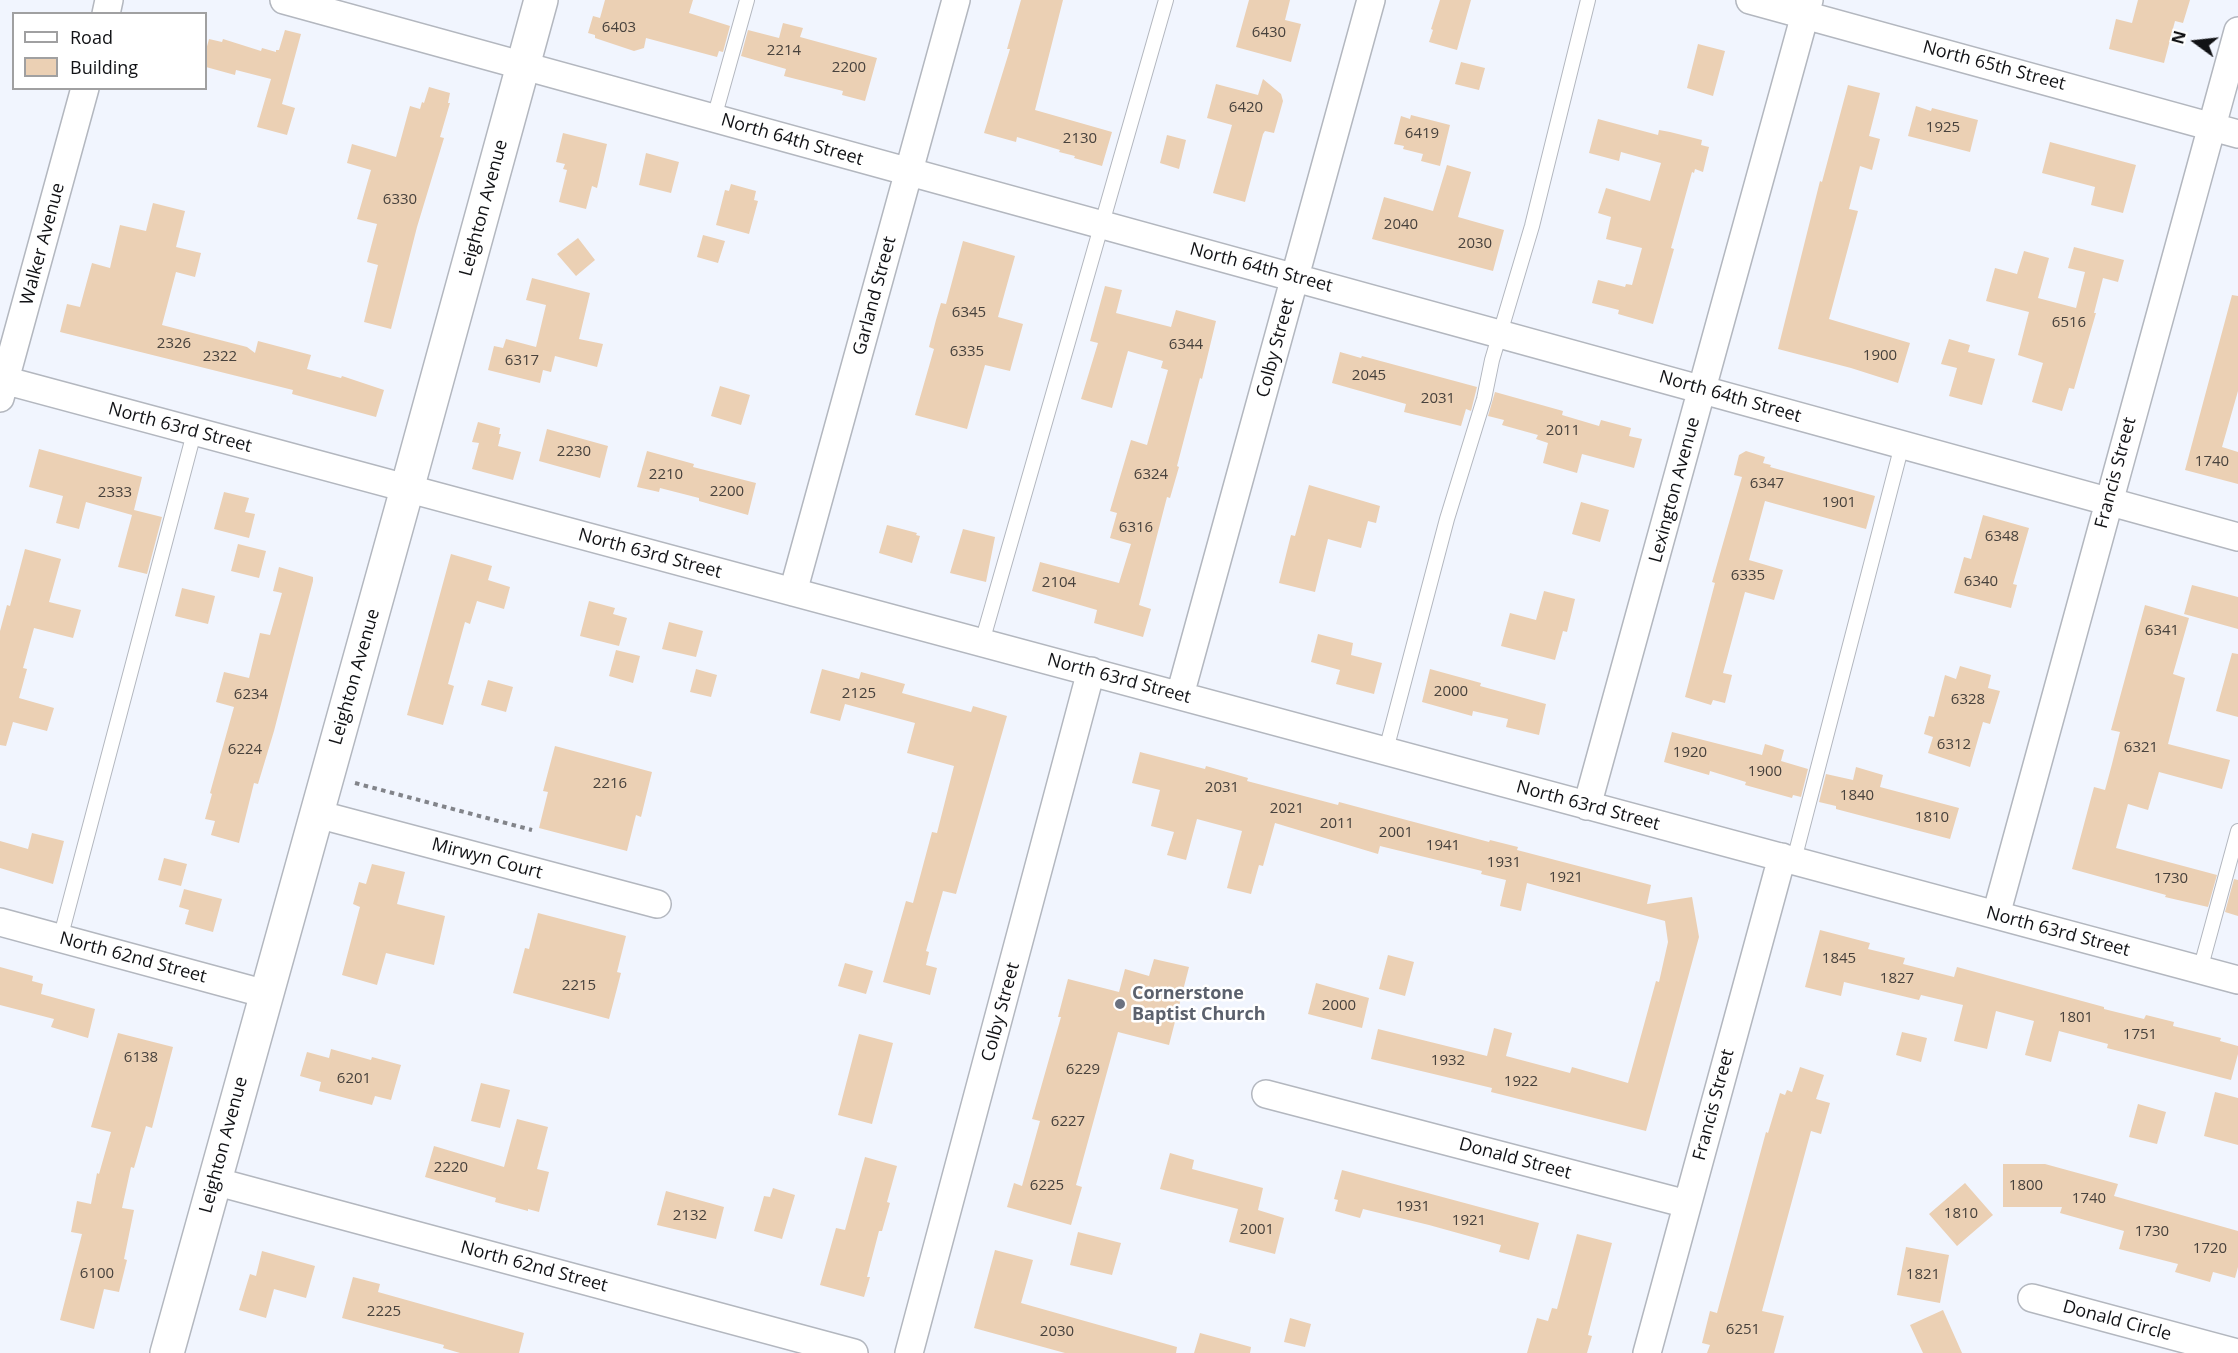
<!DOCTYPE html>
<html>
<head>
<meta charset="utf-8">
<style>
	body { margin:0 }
	#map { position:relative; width:2238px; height:1353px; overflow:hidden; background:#f1f5fe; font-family:"Open Sans",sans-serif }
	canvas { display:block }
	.legend { position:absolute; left:12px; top:12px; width:195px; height:78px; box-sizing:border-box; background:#fff; border:2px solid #a0a0a1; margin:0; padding:8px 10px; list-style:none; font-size:18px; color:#111215 }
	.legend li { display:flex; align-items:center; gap:12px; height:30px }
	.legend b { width:30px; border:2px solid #a0a0a1 }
	.north { position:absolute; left:2166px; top:12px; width:60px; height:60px; -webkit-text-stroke:4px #fff; paint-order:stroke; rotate:285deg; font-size:16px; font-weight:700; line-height:24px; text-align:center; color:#111215 }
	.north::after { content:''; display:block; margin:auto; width:21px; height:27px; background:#111215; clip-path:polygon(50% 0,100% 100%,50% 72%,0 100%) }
</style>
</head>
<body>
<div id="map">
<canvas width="2238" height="1353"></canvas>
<ul class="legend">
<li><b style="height:8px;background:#fff"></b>Road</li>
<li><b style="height:16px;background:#ebd0b4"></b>Building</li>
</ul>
<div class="north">N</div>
</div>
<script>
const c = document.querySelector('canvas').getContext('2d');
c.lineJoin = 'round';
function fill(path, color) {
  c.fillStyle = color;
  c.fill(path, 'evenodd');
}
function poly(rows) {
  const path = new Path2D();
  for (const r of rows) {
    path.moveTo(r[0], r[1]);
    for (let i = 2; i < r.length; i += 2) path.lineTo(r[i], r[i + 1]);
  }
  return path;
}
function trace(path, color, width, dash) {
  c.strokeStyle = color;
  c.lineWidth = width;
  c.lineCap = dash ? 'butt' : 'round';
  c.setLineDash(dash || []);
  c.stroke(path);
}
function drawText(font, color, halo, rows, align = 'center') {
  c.font = font + ' "Open Sans",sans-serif';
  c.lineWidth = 5;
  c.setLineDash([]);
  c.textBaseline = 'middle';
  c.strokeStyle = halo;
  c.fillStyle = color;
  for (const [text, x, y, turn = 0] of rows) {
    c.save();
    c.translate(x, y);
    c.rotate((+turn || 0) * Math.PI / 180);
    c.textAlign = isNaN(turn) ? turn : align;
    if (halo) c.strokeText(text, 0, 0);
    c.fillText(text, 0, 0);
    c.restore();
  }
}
const building = poly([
	[605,0,693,0,689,13,730,26,723,52,719,51,717,57,646,38,644,48,634,51,595,38,595,35,588,33,593,16,600,18],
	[1021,0,1063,0,1035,110,1112,132,1102,166,1074,158,1075,156,1059,152,1060,150,1017,137,1016,142,984,133,1010,49,1007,49],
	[1249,0,1290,0,1285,20,1301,24,1291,62,1236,47],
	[1440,0,1471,0,1457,50,1429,42,1433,30,1431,29],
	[2138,0,2190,0,2183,23,2175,21,2164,63,2109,49,2116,19,2132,23],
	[783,23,803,28,800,37,877,58,865,101,842,95,843,91,784,76,786,69,741,56,748,30,779,38],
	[285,30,301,34,282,104,295,108,287,135,257,127,271,79,236,70,235,75,206,67,206,50,209,39,222,42,223,39,261,51,262,48,276,52,276,50,279,50],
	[1698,44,1725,51,1713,96,1687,88],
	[1461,62,1485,68,1479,90,1455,84],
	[1263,79,1281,94,1283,101,1274,133,1265,131,1263,134,1245,202,1213,193,1232,125,1207,118,1216,84,1258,95],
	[1848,85,1880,93,1869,136,1880,139,1872,170,1860,166,1849,209,1858,211,1829,319,1910,343,1898,383,1851,368,1778,349,1820,181,1822,182],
	[429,87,450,93,448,103,450,103,440,137,444,138,417,227,391,329,364,322,378,265,367,262,377,224,357,219,371,170,347,163,352,144,396,157,410,106,420,109,422,102,424,103],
	[1916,106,1931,111,1932,108,1978,120,1970,152,1908,136],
	[1411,115,1450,125,1440,166,1421,161,1423,154,1403,149,1404,146,1394,144,1401,116,1410,119],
	[1598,119,1658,135,1659,130,1670,132,1702,140,1701,145,1709,147,1703,172,1695,169,1694,173,1692,172,1671,248,1674,249,1653,324,1618,314,1619,310,1592,303,1598,280,1625,287,1626,284,1632,285,1642,248,1606,239,1611,217,1598,213,1606,188,1650,201,1661,163,1621,152,1619,161,1589,153],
	[563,133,607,144,597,188,592,186,586,209,559,202,567,170,563,169,565,164,556,162],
	[1167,135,1186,140,1179,169,1160,163],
	[2050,142,2136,165,2123,213,2091,205,2095,187,2042,173],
	[646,153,679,162,671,193,639,185],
	[1447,165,1471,172,1458,217,1504,230,1493,271,1372,239,1384,197,1433,211],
	[731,184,756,191,754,200,758,201,749,234,716,225,725,190,729,191],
	[153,203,185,211,176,247,201,253,195,277,176,272,162,325,247,347,255,353,258,341,311,355,307,369,341,378,342,376,384,390,376,417,292,394,293,390,60,332,67,304,80,307,92,263,110,268,120,225,146,231],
	[703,235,725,241,718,263,697,257],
	[578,238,595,260,576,276,557,254],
	[963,241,1015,256,998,317,1023,324,1010,371,985,365,967,429,915,415,934,349,929,347,936,320,941,303,946,304],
	[2074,247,2124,260,2118,282,2103,278,2094,313,2096,313,2074,389,2069,388,2062,411,2032,402,2043,363,2018,355,2029,312,1986,301,1995,268,2017,274,2024,251,2049,258,2038,298,2076,308,2085,272,2068,268],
	[532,278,590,293,579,339,603,344,597,367,555,356,551,372,543,370,540,383,488,370,494,346,503,348,506,339,536,347,546,305,526,300],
	[1105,286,1122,290,1116,313,1171,327,1176,310,1216,321,1202,379,1200,378,1177,466,1179,467,1170,498,1167,497,1139,605,1151,609,1143,637,1094,623,1097,610,1032,591,1040,562,1119,583,1131,544,1110,538,1117,513,1110,511,1131,440,1147,445,1168,370,1161,368,1163,361,1128,351,1112,408,1081,399,1098,343,1090,341],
	[2232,295,2238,296,2238,391,2222,447,2238,452,2238,484,2185,470],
	[1949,339,1970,345,1968,352,1995,359,1982,405,1949,396,1957,368,1941,364],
	[1340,352,1361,358,1362,356,1477,387,1471,411,1466,409,1461,426,1404,412,1406,404,1332,383],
	[720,386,750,395,741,425,711,416],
	[1495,392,1563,411,1562,415,1599,426,1601,420,1631,428,1629,436,1642,439,1634,468,1582,454,1577,473,1543,463,1548,443,1536,439,1538,435,1502,425,1504,420,1488,416],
	[478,422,500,428,499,434,501,434,498,446,521,452,513,480,472,469,479,443,472,442],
	[547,429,608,446,600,478,539,461],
	[39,449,142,477,134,510,162,517,147,574,118,567,132,515,86,502,79,529,56,523,63,496,29,487],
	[647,451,694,464,693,467,756,483,748,515,699,501,699,498,660,488,659,492,637,487],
	[1746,451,1765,457,1763,463,1771,465,1770,467,1875,496,1866,529,1765,501,1749,560,1783,570,1774,600,1745,592,1723,673,1732,675,1725,703,1713,700,1711,705,1685,697,1715,583,1712,582,1742,477,1734,475,1739,455],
	[1309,485,1380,506,1376,523,1368,521,1361,548,1328,539,1315,592,1279,583,1291,535,1295,536],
	[224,492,249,498,245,512,255,514,249,538,214,529],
	[1581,502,1609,510,1600,542,1572,534],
	[1983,515,2029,528,2013,584,2017,585,2011,608,1954,593,1964,557,1971,559],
	[887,525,917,533,916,535,920,536,912,563,879,553],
	[963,529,995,537,986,582,950,573],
	[238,544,266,551,259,578,231,571],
	[25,549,61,559,49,602,81,610,73,638,34,628,23,668,27,669,19,698,54,708,47,731,13,722,6,746,0,745,0,631,7,605,10,606],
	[451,554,492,566,488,580,510,587,504,609,477,601,470,624,465,622,448,684,454,686,443,725,407,715],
	[279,567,313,577,313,581,274,731,258,784,254,783,239,843,211,835,215,821,205,819,212,794,210,793,234,707,216,702,224,672,249,678,260,633,270,635,282,593,273,591],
	[2192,585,2238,597,2238,629,2184,614],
	[182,588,215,596,208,624,175,616],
	[1544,591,1575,599,1567,632,1563,631,1555,660,1501,646,1510,613,1536,620],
	[589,601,615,608,613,614,627,618,619,646,580,636],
	[2145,605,2189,618,2173,674,2185,678,2168,744,2230,760,2222,789,2159,772,2148,810,2128,804,2116,848,2217,875,2208,907,2165,897,2166,895,2072,869,2094,787,2105,790,2112,764,2120,732,2111,730],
	[669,622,703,631,696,657,662,649],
	[1318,634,1353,643,1351,655,1382,663,1374,694,1336,684,1340,670,1311,662],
	[616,650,640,656,633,683,609,676],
	[2232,653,2238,654,2238,717,2216,711],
	[1960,666,1991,675,1988,688,2000,691,1990,724,1983,722,1970,767,1928,753,1933,737,1924,734,1929,716,1934,717,1945,675,1956,679],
	[696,669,717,675,711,697,690,692],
	[822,669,859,679,861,672,905,684,902,693,971,712,973,706,1007,716,956,894,943,891,926,951,929,952,926,965,937,968,930,995,883,982,906,901,913,903,932,832,937,833,954,766,907,753,915,723,845,704,840,721,810,713],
	[1430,669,1481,683,1480,686,1546,704,1539,735,1506,727,1508,719,1473,711,1472,716,1422,702],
	[488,680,513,687,506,712,481,705],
	[1672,732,1762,755,1765,744,1784,750,1781,761,1808,769,1801,797,1793,795,1792,798,1745,785,1746,782,1710,771,1709,775,1664,762],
	[555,746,652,772,641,817,636,815,627,851,539,828,548,792,543,791],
	[1140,752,1205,769,1206,766,1248,778,1247,781,1338,805,1339,802,1489,842,1490,840,1518,847,1517,850,1651,885,1647,904,1692,897,1699,937,1646,1131,1491,1092,1492,1088,1371,1059,1378,1029,1487,1056,1494,1028,1512,1033,1506,1056,1570,1073,1572,1067,1628,1083,1656,981,1659,982,1668,942,1665,921,1527,883,1521,911,1500,906,1506,880,1481,874,1482,871,1380,846,1378,854,1275,823,1263,866,1259,865,1251,894,1227,888,1242,831,1197,819,1186,860,1167,855,1174,832,1151,826,1160,790,1132,783],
	[1856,767,1883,775,1880,787,1959,808,1950,839,1836,809,1836,806,1819,802,1826,774,1853,780],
	[32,833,64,841,53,884,0,868,0,841,28,849],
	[164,858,187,864,181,886,158,880],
	[372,864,405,872,397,904,445,916,434,965,386,953,377,985,342,975,360,907,353,904,359,882,366,884],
	[2234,879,2238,880,2238,916,2225,912],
	[184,889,222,899,213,932,185,924,189,910,179,907],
	[538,913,626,936,617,972,621,973,609,1019,513,993,525,948,529,949],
	[1820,930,1870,943,1868,949,1905,958,1903,964,1954,977,1957,967,2104,1007,2104,1009,2144,1019,2146,1015,2174,1022,2173,1026,2221,1038,2220,1041,2238,1046,2238,1054,2231,1080,2107,1048,2108,1044,2059,1031,2051,1062,2025,1055,2034,1021,1996,1011,1987,1049,1954,1041,1963,1005,1921,995,1919,1000,1844,982,1841,996,1805,987],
	[1388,955,1414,962,1405,996,1379,989],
	[1154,959,1189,967,1169,1045,1118,1032,1076,1185,1082,1187,1071,1225,1007,1207,1014,1183,1022,1186,1040,1121,1032,1119,1061,1017,1058,1017,1068,979,1119,992,1125,969,1149,976],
	[845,963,873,971,866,994,838,986],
	[0,967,33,976,32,981,43,984,41,994,95,1009,88,1038,51,1027,54,1019,0,1005],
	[1316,983,1369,998,1362,1028,1308,1014],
	[1902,1032,1927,1038,1921,1062,1896,1055],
	[118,1033,173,1047,152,1128,146,1126,134,1168,131,1167,122,1208,134,1210,124,1259,127,1260,119,1292,104,1289,94,1329,60,1320,82,1234,71,1232,77,1201,91,1204,97,1173,99,1174,111,1132,91,1127],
	[859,1034,893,1043,872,1124,838,1115],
	[331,1049,371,1060,372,1057,401,1065,391,1100,375,1096,372,1105,319,1091,321,1082,300,1076,307,1052,329,1058],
	[1800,1067,1824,1075,1816,1099,1830,1103,1821,1134,1811,1131,1762,1311,1784,1316,1774,1353,1707,1353,1710,1345,1702,1343,1710,1311,1717,1313,1766,1132,1768,1133,1780,1093,1785,1095,1787,1090,1792,1092],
	[481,1083,510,1090,500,1128,471,1121],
	[2215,1092,2238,1098,2238,1145,2204,1136],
	[2138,1104,2166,1112,2157,1144,2129,1137],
	[517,1119,548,1127,537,1169,549,1172,539,1212,528,1209,528,1211,495,1202,496,1198,425,1177,434,1146,504,1167],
	[1170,1153,1194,1160,1192,1169,1263,1188,1258,1210,1284,1218,1275,1254,1229,1242,1238,1209,1160,1189],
	[865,1157,897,1166,887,1202,890,1203,882,1231,879,1231,867,1277,870,1277,864,1297,820,1285,836,1228,845,1230],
	[2003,1164,2045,1164,2118,1184,2114,1196,2238,1231,2238,1267,2235,1278,2213,1272,2210,1282,2175,1272,2178,1264,2119,1249,2124,1231,2060,1213,2062,1207,2003,1207],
	[1342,1170,1539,1223,1529,1260,1499,1252,1501,1245,1429,1225,1363,1209,1360,1218,1335,1211,1338,1200,1334,1199],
	[1965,1183,1993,1215,1957,1246,1929,1214],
	[773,1188,795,1195,782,1239,754,1231,764,1196,770,1197],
	[666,1191,724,1207,716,1239,657,1225],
	[1078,1232,1121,1243,1112,1275,1070,1265],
	[1577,1234,1612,1243,1588,1335,1592,1336,1587,1353,1527,1353,1537,1318,1548,1321,1552,1308,1557,1309],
	[1906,1247,1949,1255,1940,1303,1897,1295],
	[995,1250,1033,1260,1021,1303,1177,1347,1176,1353,1065,1353,974,1328],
	[262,1251,315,1266,306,1298,274,1289,266,1318,239,1310,250,1274,256,1276],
	[353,1277,380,1284,378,1292,524,1333,519,1353,460,1353,443,1348,444,1345,342,1318],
	[1943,1310,1962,1353,1923,1353,1910,1325],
	[1290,1318,1311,1324,1305,1347,1284,1342],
	[1200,1333,1251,1347,1250,1353,1194,1353]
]);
const path = poly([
	[355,783,532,830]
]);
const lane = poly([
	[714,118,747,0],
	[982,642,1166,0],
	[1386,750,1447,519,1484,399,1492,360,1532,226,1588,0],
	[1794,860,1902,445],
	[60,939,194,433],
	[2200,970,2238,831]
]);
const street = poly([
	[284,0,2238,537],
	[1750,0,2238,134],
	[106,14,109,0],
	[0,379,2238,980],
	[0,398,85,88],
	[793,592,956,0],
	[1180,695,1371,0],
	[1587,806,1809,0],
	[317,814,657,904],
	[1996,915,2238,31],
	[0,922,266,994],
	[1266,1094,1687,1204],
	[214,1181,854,1353],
	[2032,1298,2237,1353],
	[909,1353,1091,671],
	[1647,1353,1782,857]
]);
const secondary = poly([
	[167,1353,407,489,541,0]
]);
const markers = [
	[1120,1004,6,"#6b7280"]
];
const numberNames = [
	["6403",619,28],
	["6430",1269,33],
	["2214",784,51],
	["2200",849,68],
	["6420",1246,108],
	["1925",1943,128],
	["6419",1422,134],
	["2130",1080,139],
	["6330",400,200],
	["2040",1401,225],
	["2030",1475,244],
	["6345",969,313],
	["6516",2069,323],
	["2326",174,344],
	["6344",1186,345],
	["6335",967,352],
	["1900",1880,356],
	["2322",220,357],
	["6317",522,361],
	["2045",1369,376],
	["2031",1438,399],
	["2011",1563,431],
	["2230",574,452],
	["1740",2212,462],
	["2210",666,475],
	["6324",1151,475],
	["6347",1767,484],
	["2200",727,492],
	["2333",115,493],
	["1901",1839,503],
	["6316",1136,528],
	["6348",2002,537],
	["6335",1748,576],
	["6340",1981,582],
	["2104",1059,583],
	["6341",2162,631],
	["2000",1451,692],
	["2125",859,694],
	["6234",251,695],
	["6328",1968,700],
	["6312",1954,745],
	["6321",2141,748],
	["6224",245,750],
	["1920",1690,753],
	["1900",1765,772],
	["2216",610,784],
	["2031",1222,788],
	["1840",1857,796],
	["2021",1287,809],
	["1810",1932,818],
	["2011",1337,824],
	["2001",1396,833],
	["1941",1443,846],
	["1931",1504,863],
	["1921",1566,878],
	["1730",2171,879],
	["1845",1839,959],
	["1827",1897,979],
	["2215",579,986],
	["2000",1339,1006],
	["1801",2076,1018],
	["1751",2140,1035],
	["6138",141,1058],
	["1932",1448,1061],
	["6229",1083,1070],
	["6201",354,1079],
	["1922",1521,1082],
	["6227",1068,1122],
	["2220",451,1168],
	["6225",1047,1186],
	["1800",2026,1186],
	["1740",2089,1199],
	["1931",1413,1207],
	["1810",1961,1214],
	["2132",690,1216],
	["1921",1469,1221],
	["2001",1257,1230],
	["1730",2152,1232],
	["1720",2210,1249],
	["6100",97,1274],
	["1821",1923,1275],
	["2225",384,1312],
	["6251",1743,1330],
	["2030",1057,1332]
];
const streetNames = [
	["North 65th Street",1994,66,15],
	["North 64th Street",792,140,16],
	["Leighton Avenue",484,208,-75],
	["Walker Avenue",43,244,-75],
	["North 64th Street",1261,268,15],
	["Garland Street",875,296,-75],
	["Colby Street",1276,348,-75],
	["North 64th Street",1730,397,16],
	["North 63rd Street",180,428,15],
	["Francis Street",2116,473,-75],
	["Lexington Avenue",1675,490,-75],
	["North 63rd Street",650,554,15],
	["Leighton Avenue",355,677,-74],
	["North 63rd Street",1119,679,15],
	["North 63rd Street",1588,806,15],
	["Mirwyn Court",487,859,15],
	["North 63rd Street",2058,932,15],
	["North 62nd Street",133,958,15],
	["Colby Street",1001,1012,-75],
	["Francis Street",1714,1105,-75],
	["Leighton Avenue",224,1145,-75],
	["Donald Street",1515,1159,15],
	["North 62nd Street",534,1267,15],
	["Donald Circle",2117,1321,15]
];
const worshipNames = [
	["Cornerstone",1132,994],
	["Baptist Church",1132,1015]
];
fill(building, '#ebd0b4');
trace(lane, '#b3b7bf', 16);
trace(street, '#b3b7bf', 30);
trace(secondary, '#b3b7bf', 36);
trace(path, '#82848a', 4, [4.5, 4.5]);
trace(lane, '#fff', 14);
trace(street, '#fff', 27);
trace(secondary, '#fff', 33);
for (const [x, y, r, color] of markers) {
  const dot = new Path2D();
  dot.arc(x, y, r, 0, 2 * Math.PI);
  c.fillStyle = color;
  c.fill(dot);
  trace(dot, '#fff', 2);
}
drawText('15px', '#48423d', null, numberNames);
drawText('18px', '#111215', '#fff', streetNames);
drawText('bold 18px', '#5b616d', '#fff', worshipNames, 'left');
</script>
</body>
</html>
